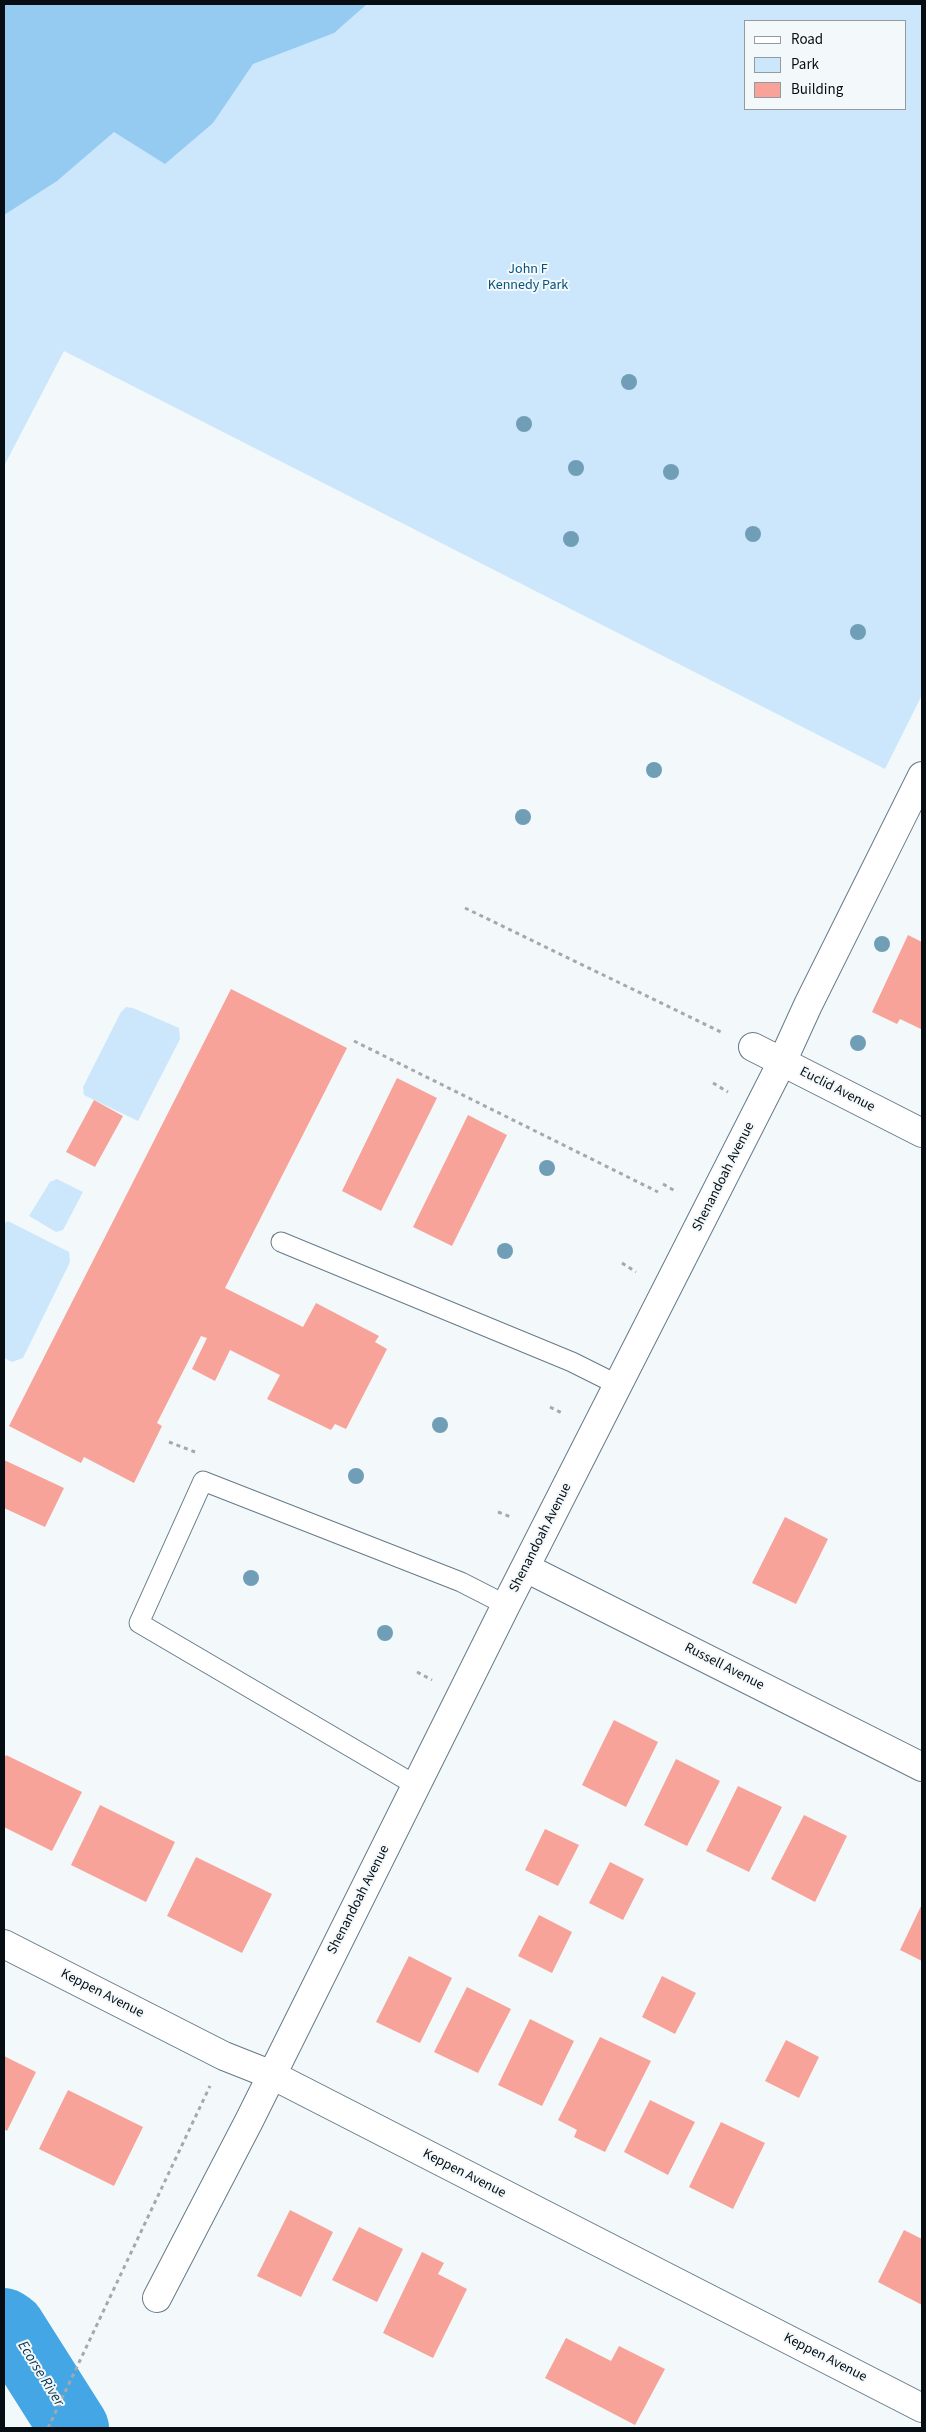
<!DOCTYPE html>
<html>
<head>
<meta charset="utf-8">
<style>
	body { margin:0 }
	#map { position:relative; width:926px; height:2432px; overflow:hidden; background:#f3f8fb; font-family:"Source Sans 3",sans-serif }
	canvas { display:block }
	.frame { position:absolute; inset:0; border:5px solid #070e13; pointer-events:none }
	.legend { position:absolute; left:744px; top:20px; width:162px; height:90px; box-sizing:border-box; background:#f3f8fb; border:1px solid #959a9e; margin:0; padding:6px 9px; list-style:none; font-size:15px; color:#070e13 }
	.legend li { display:flex; align-items:center; gap:10px; height:25px }
	.legend b { width:25px; border:1px solid #959a9e }
</style>
</head>
<body>
<div id="map">
<canvas width="926" height="2432"></canvas>
<div class="frame"></div>
<ul class="legend">
<li><b style="height:6px;background:#fff"></b>Road</li>
<li><b style="height:14px;background:#cce7fc"></b>Park</li>
<li><b style="height:14px;background:#f8a39a"></b>Building</li>
</ul>
</div>
<script>
const c = document.querySelector('canvas').getContext('2d');
c.lineJoin = 'round';
function fill(path, color) {
  c.fillStyle = color;
  c.fill(path, 'evenodd');
}
function poly(rows) {
  const path = new Path2D();
  for (const r of rows) {
    path.moveTo(r[0], r[1]);
    for (let i = 2; i < r.length; i += 2) path.lineTo(r[i], r[i + 1]);
  }
  return path;
}
function trace(path, color, width, dash) {
  c.strokeStyle = color;
  c.lineWidth = width;
  c.lineCap = dash ? 'butt' : 'round';
  c.setLineDash(dash || []);
  c.stroke(path);
}
function drawText(font, color, halo, rows, align = 'center') {
  c.font = font + ' "Source Sans 3",sans-serif';
  c.lineWidth = 4;
  c.setLineDash([]);
  c.textBaseline = 'middle';
  c.strokeStyle = halo;
  c.fillStyle = color;
  for (const [text, x, y, turn = 0] of rows) {
    c.save();
    c.translate(x, y);
    c.rotate((+turn || 0) * Math.PI / 180);
    c.textAlign = isNaN(turn) ? turn : align;
    if (halo) c.strokeText(text, 0, 0);
    c.fillText(text, 0, 0);
    c.restore();
  }
}
const green = poly([
	[47,4,922,4,922,695,885,769,64,351,4,466,4,31],
	[745,21,905,21,905,109,745,109],
	[126,1007,133,1008,179,1028,180,1039,138,1121,84,1095,83,1087,121,1012],
	[57,1179,83,1192,63,1230,56,1232,29,1216,50,1182],
	[8,1221,69,1252,70,1262,23,1358,12,1362,4,1358,4,1224]
]);
const forest = poly([
	[4,4,367,4,334,33,253,64,213,123,165,164,114,132,57,181,4,215]
]);
const river = poly([
	[4,2323,10,2327,74,2428]
]);
const building = poly([
	[908,935,922,942,921,1029,900,1019,897,1024,872,1012],
	[231,989,347,1048,225,1288,303,1327,316,1303,379,1336,375,1342,387,1349,346,1429,335,1424,331,1430,267,1399,280,1375,230,1350,215,1381,192,1369,207,1338,201,1336,157,1423,162,1426,134,1483,84,1457,81,1463,9,1426],
	[397,1078,437,1098,381,1211,342,1191],
	[94,1100,123,1116,95,1167,66,1152],
	[468,1115,507,1135,452,1246,413,1227],
	[4,1460,64,1488,45,1527,4,1508],
	[785,1517,828,1539,796,1604,752,1583],
	[614,1720,658,1742,626,1807,582,1785],
	[6,1755,82,1792,52,1851,4,1827,4,1760],
	[676,1759,720,1781,687,1846,644,1825],
	[738,1786,782,1807,749,1872,706,1851],
	[100,1805,175,1842,146,1902,71,1865],
	[804,1815,847,1836,815,1902,771,1879],
	[545,1829,579,1845,558,1886,525,1870],
	[196,1857,272,1894,242,1953,167,1916],
	[610,1862,644,1879,623,1920,589,1903],
	[922,1904,922,1961,900,1950],
	[539,1915,572,1932,552,1973,518,1956],
	[409,1956,452,1978,420,2043,376,2022],
	[662,1976,696,1993,675,2034,642,2017],
	[467,1987,511,2009,478,2073,434,2052],
	[530,2019,574,2041,542,2106,498,2085],
	[600,2037,651,2061,605,2152,574,2137,577,2130,558,2120],
	[786,2040,819,2057,799,2098,765,2081],
	[4,2056,36,2072,7,2131,4,2129],
	[68,2090,143,2127,114,2186,39,2149],
	[650,2100,695,2122,668,2175,624,2152],
	[721,2122,765,2143,733,2209,689,2187],
	[290,2210,333,2232,301,2297,257,2276],
	[359,2227,403,2249,377,2302,332,2280],
	[904,2230,922,2239,922,2305,878,2282],
	[422,2252,444,2263,438,2274,467,2289,433,2358,383,2333],
	[566,2338,611,2361,619,2346,665,2369,635,2425,545,2378]
]);
const path = poly([
	[465,908,723,1033],
	[354,1041,658,1192],
	[713,1083,728,1092],
	[663,1184,677,1192],
	[622,1263,636,1272],
	[550,1407,564,1414],
	[169,1442,195,1452],
	[498,1512,511,1517],
	[417,1672,432,1680],
	[48,2428,210,2086]
]);
const service = poly([
	[281,1242,572,1362,618,1385],
	[417,1786,139,1623,203,1481,461,1582,506,1605]
]);
const minor = poly([
	[753,1047,922,1133],
	[526,1568,922,1767],
	[4,1944,224,2056,272,2075,922,2408],
	[157,2298,249,2121,506,1605,782,1062,808,1005,922,776]
]);
const trees = [
	[629,382],
	[524,424],
	[576,468],
	[671,472],
	[753,534],
	[571,539],
	[858,632],
	[654,770],
	[523,817],
	[882,944],
	[858,1043],
	[547,1168],
	[505,1251],
	[440,1425],
	[356,1476],
	[251,1578],
	[385,1633]
];
const parkNames = [
	["John F",528,270],
	["Kennedy Park",528,286]
];
const streetNames = [
	["Euclid Avenue",837,1090,27],
	["Shenandoah Avenue",724,1177,-63],
	["Shenandoah Avenue",541,1538,-63],
	["Russell Avenue",724,1667,27],
	["Shenandoah Avenue",359,1900,-63],
	["Keppen Avenue",102,1994,27],
	["Keppen Avenue",464,2174,27],
	["Keppen Avenue",825,2358,27]
];
const waterNames = [
	["Ecorse River",40,2374,58]
];
fill(green, '#cce7fc');
fill(forest, '#96cbf1');
trace(river, '#44a6e4', 70);
fill(building, '#f8a39a');
trace(service, '#667a89', 21);
trace(minor, '#667a89', 30);
trace(path, '#a4a9ad', 3, [4, 4]);
trace(service, '#fff', 19);
trace(minor, '#fff', 28);
c.fillStyle = '#709eb6';
for (const [x, y] of trees) {
  c.beginPath();
  c.arc(x, y, 8, 0, 2 * Math.PI);
  c.fill();
}
drawText('14px', '#05547d', '#f3f8fb', parkNames);
drawText('14px', '#070e13', '#f3f8fb', streetNames);
drawText('italic 15px', '#08334c', '#f3f8fb', waterNames);
</script>
</body>
</html>
